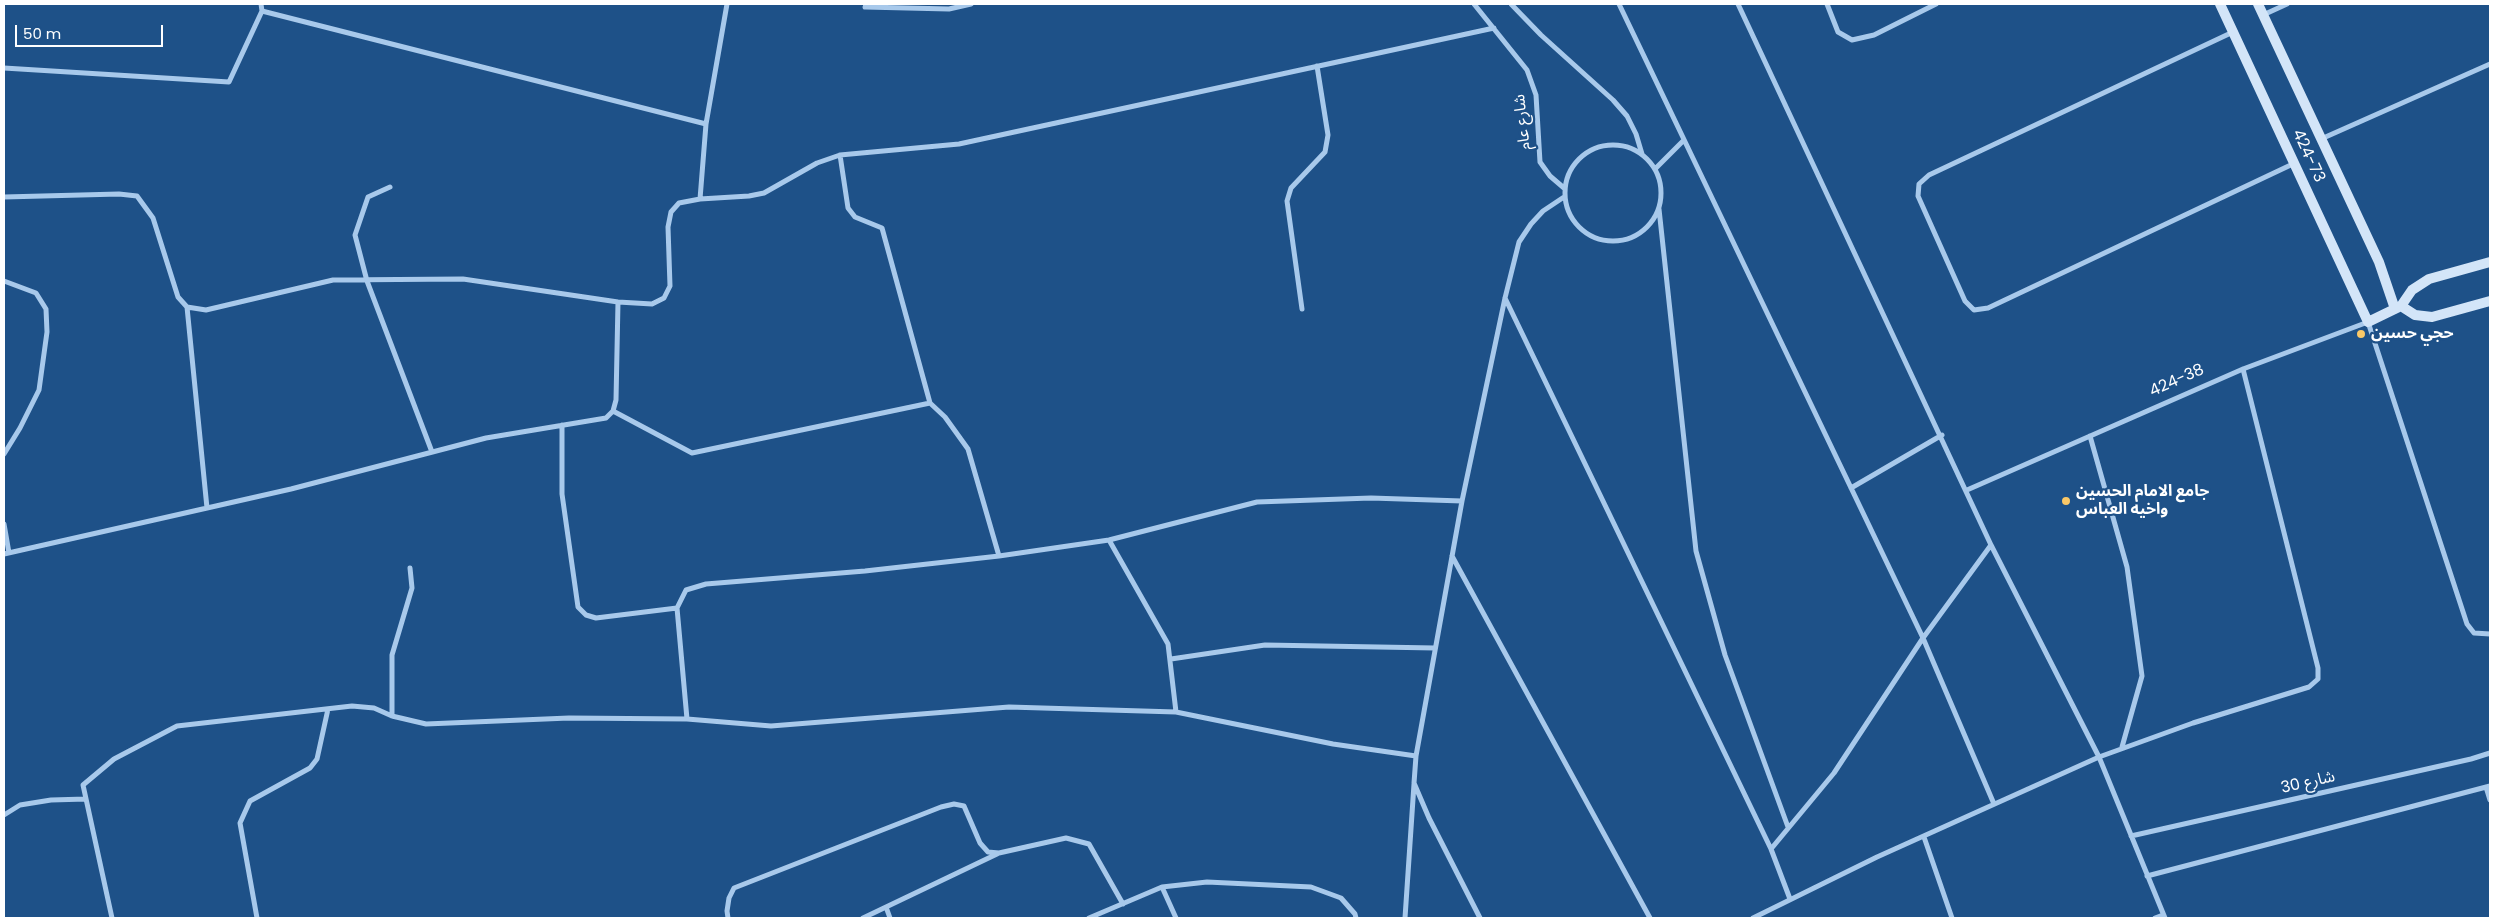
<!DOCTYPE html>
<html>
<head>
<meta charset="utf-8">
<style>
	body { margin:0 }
	#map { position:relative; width:2494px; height:922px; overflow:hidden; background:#1e5188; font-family:Poppins,sans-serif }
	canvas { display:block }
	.frame { position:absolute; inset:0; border:5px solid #fff; pointer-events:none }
	.scale { position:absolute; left:15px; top:25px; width:148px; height:22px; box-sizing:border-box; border:2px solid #fff; border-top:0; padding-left:6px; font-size:15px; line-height:18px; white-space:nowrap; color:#fff; -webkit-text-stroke:4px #1e5188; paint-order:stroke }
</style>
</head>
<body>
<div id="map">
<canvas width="2494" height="922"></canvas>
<div class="frame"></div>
<div class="scale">50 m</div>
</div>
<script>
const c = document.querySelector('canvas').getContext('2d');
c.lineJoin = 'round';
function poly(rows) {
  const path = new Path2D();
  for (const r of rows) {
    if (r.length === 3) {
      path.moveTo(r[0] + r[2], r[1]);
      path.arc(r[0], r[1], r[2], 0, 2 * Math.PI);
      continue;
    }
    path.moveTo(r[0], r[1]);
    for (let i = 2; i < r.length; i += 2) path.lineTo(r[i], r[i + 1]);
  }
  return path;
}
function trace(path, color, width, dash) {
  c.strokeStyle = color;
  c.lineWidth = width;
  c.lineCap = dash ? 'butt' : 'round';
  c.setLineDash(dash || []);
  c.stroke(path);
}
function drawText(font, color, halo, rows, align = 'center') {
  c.font = font + ' Poppins,"Noto Sans Arabic",sans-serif';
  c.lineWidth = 4.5;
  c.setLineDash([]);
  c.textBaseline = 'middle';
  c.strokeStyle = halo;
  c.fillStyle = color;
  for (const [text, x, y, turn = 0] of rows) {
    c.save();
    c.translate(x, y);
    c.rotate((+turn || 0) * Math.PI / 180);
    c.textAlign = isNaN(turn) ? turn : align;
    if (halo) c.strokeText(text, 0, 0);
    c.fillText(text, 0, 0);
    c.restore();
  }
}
const street = poly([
	[1474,4,1527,70,1536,95,1540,162,1550,176,1564,188],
	[1511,4,1541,35,1613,100,1627,116,1636,134,1642,154],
	[1619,4,1923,638,1994,804],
	[1738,4,1991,545,2099,757,2165,918],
	[1827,4,1838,32,1852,40,1874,35,1936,4],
	[865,7,949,9,971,4],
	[262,11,706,124],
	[2263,15,2287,4],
	[2233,32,1929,175,1919,184,1918,196,1965,301,1974,310,1988,308,2295,163],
	[4,68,229,82,262,11,261,4],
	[2321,139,2490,64],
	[1613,193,48],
	[840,155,848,208,855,217,882,228,930,403,945,417,968,449,999,556],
	[1655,169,1684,140],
	[390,187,368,197,355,235,367,281,432,452],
	[4,197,119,194,137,196,153,218,178,297,187,307,206,310,333,280,463,279,618,302,652,304,664,298,670,286,668,227,671,212,679,203,700,199,749,196,764,193,817,163,840,155,959,144,1494,28],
	[700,199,706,124,727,4],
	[1659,209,1696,551,1725,655,1788,827],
	[4,281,36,293,46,309,47,332,39,390,20,428,4,454],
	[1505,298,1771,849,1790,899],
	[187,307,207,508],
	[1302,309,1287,201,1291,188,1325,152,1328,135,1317,66],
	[613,411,692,453,930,403],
	[562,425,562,494,578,607,586,615,596,618,677,608],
	[2090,436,2127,567,2142,676,2122,747],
	[1851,488,1942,435],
	[1967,490,2243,369,2368,322,2467,624,2474,633,2490,634],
	[4,524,9,553],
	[1109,540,1168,644,1176,712],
	[4,554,291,489,486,438,606,418,613,411,616,400,618,302],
	[1452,556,1650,918],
	[1171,659,1265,645,1435,648],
	[392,716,392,655,412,588,410,568],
	[687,719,677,608,686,590,706,584,865,571,999,556,1109,540,1257,502,1371,498,1462,501],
	[2486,787,2490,800],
	[4,815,20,805,51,800,86,799],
	[2131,836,2471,759,2490,753],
	[1924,837,1952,918],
	[1771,849,1834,773,1923,638,1991,545],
	[2147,876,2490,786],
	[1162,887,1176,918],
	[886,907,890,918],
	[112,918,83,785,114,759,177,726,352,706,374,708,392,716,426,724,569,718,687,719,771,726,1009,707,1176,712,1333,744,1416,756],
	[257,918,240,823,250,801,310,768,317,759,328,709],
	[728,918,727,911,729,898,734,888,941,807,954,804,964,806,980,843,988,852,999,853,1066,838,1089,844,1123,904],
	[863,918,997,854],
	[1089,918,1162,887,1207,882,1311,887,1341,898,1355,914,1356,918],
	[1405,918,1414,784],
	[1480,918,1429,818,1414,783,1416,756,1462,501,1505,298,1519,242,1531,224,1543,211,1564,197],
	[1753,918,1877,857,2099,757,2193,723,2309,687,2318,679,2318,668,2243,369],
	[2155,918,2163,915]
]);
const secondary = poly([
	[2220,4,2368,322,2401,306,2412,290,2429,279,2490,262],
	[2258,4,2379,262,2395,309],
	[2401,306,2415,315,2432,317,2490,301]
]);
const markers = [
	[2361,334,5,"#fac867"],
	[2066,501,5,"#fac867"]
];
const streetNames = [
	["شارع عام",1523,122,-96],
	["424-73",2308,156,65],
	["424-38",2177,381,-24],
	["شارع 30",2308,783,-13]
];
const poiNames = [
	["حجي حسين",2371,334],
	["جامع الامام الحسين",2076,492],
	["واخيه العباس",2076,510]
];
trace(street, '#a8c9eb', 5);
trace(secondary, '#d3e5f8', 10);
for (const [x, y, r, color] of markers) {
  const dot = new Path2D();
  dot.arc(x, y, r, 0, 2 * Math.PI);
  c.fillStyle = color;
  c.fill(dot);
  trace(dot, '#1e5188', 2);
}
drawText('16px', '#fff', '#1e5188', streetNames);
drawText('bold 16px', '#fff', '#1e5188', poiNames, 'left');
</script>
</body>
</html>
